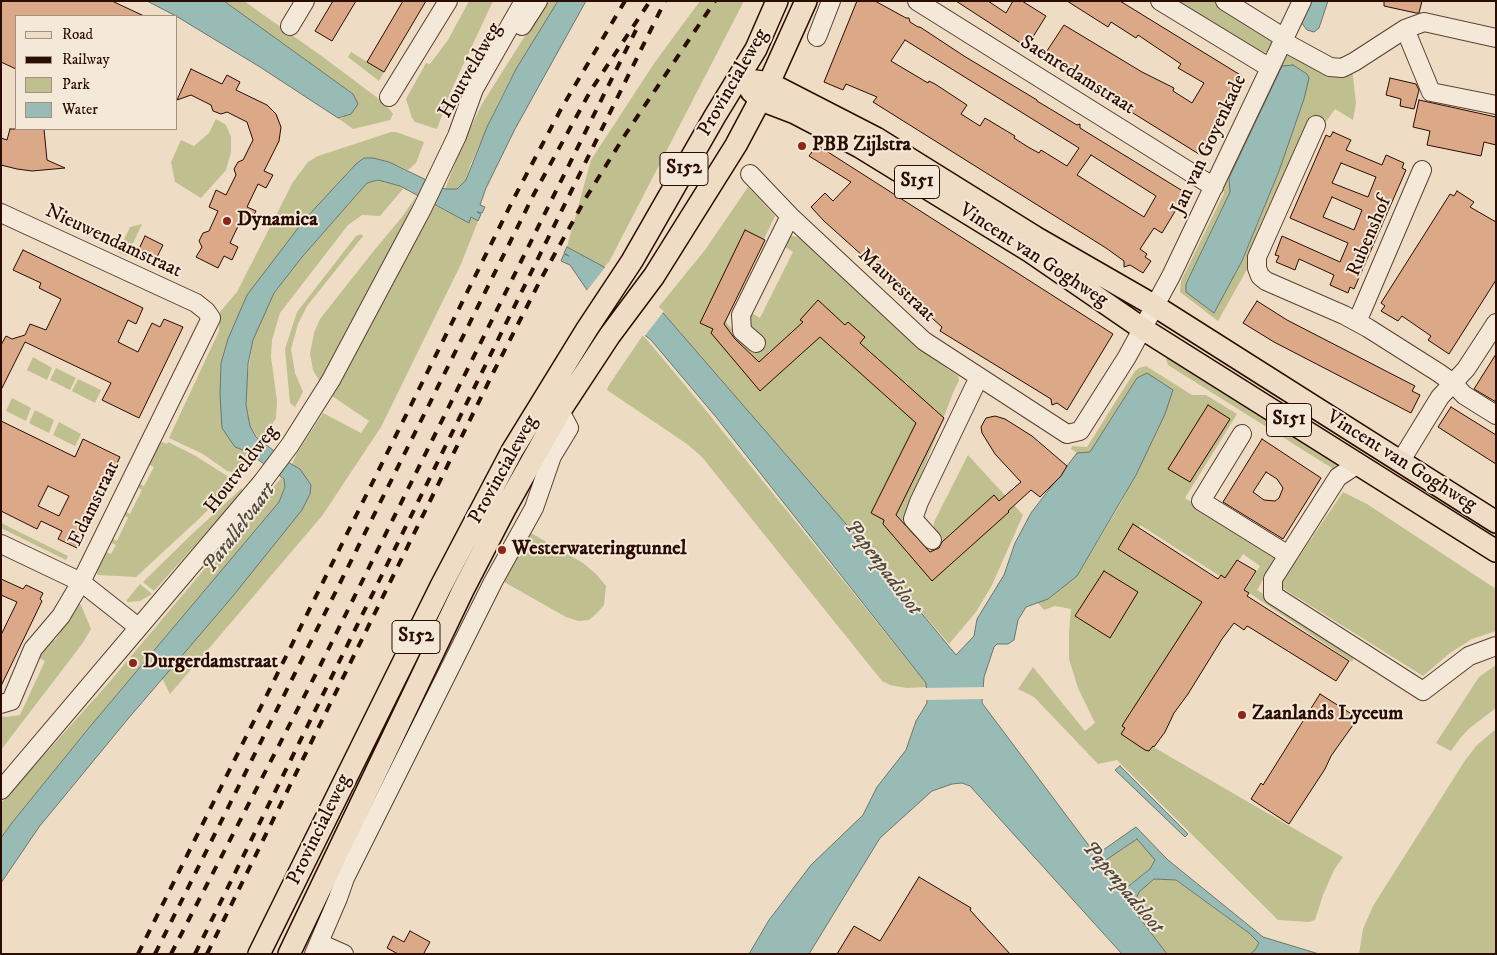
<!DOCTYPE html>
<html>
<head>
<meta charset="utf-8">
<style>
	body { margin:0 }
	#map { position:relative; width:1497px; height:955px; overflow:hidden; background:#eeddc4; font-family:"IM FELL DW Pica",serif }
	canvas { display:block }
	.frame { position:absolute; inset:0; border:2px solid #2a0c00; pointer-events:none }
	.legend { position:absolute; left:15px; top:15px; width:162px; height:115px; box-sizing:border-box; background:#f4e9d9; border:1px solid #a39182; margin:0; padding:6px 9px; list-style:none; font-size:15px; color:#2a0c00 }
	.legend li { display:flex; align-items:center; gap:10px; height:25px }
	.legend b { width:25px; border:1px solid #a39182 }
</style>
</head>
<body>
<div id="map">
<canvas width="1497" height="955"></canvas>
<div class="frame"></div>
<ul class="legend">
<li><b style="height:6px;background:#eeddc4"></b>Road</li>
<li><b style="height:6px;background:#2a0c00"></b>Railway</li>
<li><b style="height:14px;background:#bfbf90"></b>Park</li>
<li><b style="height:14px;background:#99bbb5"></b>Water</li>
</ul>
</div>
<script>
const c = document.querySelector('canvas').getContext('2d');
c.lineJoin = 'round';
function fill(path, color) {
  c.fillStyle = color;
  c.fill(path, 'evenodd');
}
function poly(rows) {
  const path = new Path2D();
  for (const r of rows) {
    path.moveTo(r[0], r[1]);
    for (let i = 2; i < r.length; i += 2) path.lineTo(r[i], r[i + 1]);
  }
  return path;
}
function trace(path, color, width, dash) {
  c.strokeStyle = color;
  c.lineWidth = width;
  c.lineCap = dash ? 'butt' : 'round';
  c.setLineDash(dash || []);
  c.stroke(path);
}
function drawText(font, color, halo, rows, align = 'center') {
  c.font = font + ' "IM FELL DW Pica",serif';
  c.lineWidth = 4;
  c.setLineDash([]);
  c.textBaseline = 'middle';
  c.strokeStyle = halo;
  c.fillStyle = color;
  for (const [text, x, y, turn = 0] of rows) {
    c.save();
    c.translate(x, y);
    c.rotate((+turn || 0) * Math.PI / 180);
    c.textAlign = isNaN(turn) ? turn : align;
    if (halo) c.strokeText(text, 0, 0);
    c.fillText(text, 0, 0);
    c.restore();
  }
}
const green = poly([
	[224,1,244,1,323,57,379,99,391,111,393,114,390,120,353,129,338,118,343,118,353,94],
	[469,1,493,1,450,93,437,129,415,122,412,118,406,99,426,63,430,64,448,40],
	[547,1,558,1,516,69,499,101,470,166,466,180,456,189,445,189,462,146,482,104],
	[700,1,744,1,609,262,604,267,567,247,591,160,655,62],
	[1170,1,1215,1,1268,34,1272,37,1272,42,1269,50,1262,55],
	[1291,50,1352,68,1356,103,1353,120,1335,109,1325,123,1312,117,1250,264,1218,321,1180,292,1181,281,1224,193,1223,188,1220,186,1283,53],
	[1290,66,1307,83,1304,99,1279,171,1242,261,1186,284,1230,192,1229,178,1282,67],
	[351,52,384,72,379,81,348,57],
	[216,119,226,125,231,137,231,152,226,170,201,198,175,182,171,162,181,140,194,146,209,133],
	[391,132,396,132,424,142,416,163,408,170,389,162,356,164,305,219,228,339,221,363,220,395,235,447,248,451,238,469,232,472,227,471,203,454,169,438,219,331,220,312,237,292,293,182,308,162,318,156],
	[378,180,400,186,403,189,380,216,362,215,348,225,280,313,272,340,271,357,277,401,276,418,269,429,258,438,250,426,246,405,246,385,253,340,263,314,274,293,302,257,367,183],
	[748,187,775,216,725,321,751,351,763,339,744,321,748,311,760,318,793,252,780,244,788,235,802,238,925,353,958,376,959,380,953,393,903,522,931,553,934,522,968,455,1023,515,992,585,976,612,949,644,664,314,657,309,705,250],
	[417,195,382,269,320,382,313,370,310,354,314,333,320,319,372,253,402,217],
	[434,205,469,223,471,217,478,221,461,264,381,427,322,516,170,694,162,678,233,596,300,469,292,464,297,453,323,413,361,433,369,421,332,396,430,215],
	[142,224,127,256,118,252,130,227],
	[361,234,363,236,307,306,298,324,291,349,295,373,303,392,295,407,290,403,285,349,297,312,356,236],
	[643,335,699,402,926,683,926,687,906,688,890,685,882,681,702,457,687,444,607,390,609,385],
	[1170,353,1344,463,1335,470,1168,365,1166,359],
	[33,357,52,368,47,380,27,370],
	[1146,366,1192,395,1206,395,1237,414,1185,498,1277,556,1257,590,1355,654,1352,662,1245,590,1260,566,1243,554,1226,580,1140,525,1126,546,1204,598,1124,730,1343,857,1334,870,1323,895,1315,920,1309,922,1278,920,1117,760,1098,764,1034,697,1018,689,1033,667,1085,731,1095,723,1078,688,1069,659,1069,632,1071,609,1055,606,1044,610,1037,602,1048,599,1077,576,1121,503,1158,429,1173,390,1137,378,1090,452,1077,453,1071,449,1072,446,1087,447,1135,371,1139,368],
	[56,368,76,378,70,390,50,380],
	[78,379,101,390,95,403,72,391],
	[12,398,31,408,26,421,6,411],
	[35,410,54,420,49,433,29,423],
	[59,422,81,434,75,446,53,435],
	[155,439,167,444,168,442,194,455,232,479,233,482,232,485,202,516,136,577,98,575,97,574,97,564,101,550,111,554,116,545,106,540,108,536,117,541,128,518,120,513,121,509,130,514,142,490,133,485,134,481,144,486,154,467,143,462],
	[281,478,284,480,285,487,279,502,88,729,11,824,1,838,1,803,106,686],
	[242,488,242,493,154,591,143,582,191,535],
	[1343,492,1367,504,1496,589,1496,631,1472,639,1450,653,1423,676,1279,586],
	[1,523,68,556,66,560,1,528],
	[524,529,583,563,596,574,606,586,604,605,597,613,589,620,579,621,566,617,497,578],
	[140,584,152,594,140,601,127,602,127,600],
	[78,603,81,605,91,629,82,644,1,750,1,716,6,717,20,715,45,661,37,657,45,645,56,639],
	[1496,665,1496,708,1471,727,1461,737,1451,751,1436,743,1479,677],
	[1496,729,1496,954,1359,954,1363,929,1373,906,1464,762,1476,746],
	[1137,839,1155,860,1150,869,1124,889,1102,862],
	[1154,879,1175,880,1249,933,1260,943,1255,950,1250,954,1167,954,1132,908,1139,892]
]);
const water = poly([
	[147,1,224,1,353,94,358,104,351,114,338,118,260,67,176,16,147,1],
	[558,1,586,1,515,129,486,188,480,205,485,207,482,213,477,212,481,214,478,221,471,217,469,223,400,186,378,180,367,183,302,257,274,293,253,340,248,364,246,405,250,426,256,437,291,464,300,469,311,485,310,494,302,510,233,596,127,720,39,827,1,883,1,838,11,824,88,729,279,502,285,487,284,479,248,452,235,447,222,428,220,395,221,363,228,339,247,295,305,219,356,164,364,158,373,158,389,162,445,189,457,189,466,180,487,127,516,69,558,1],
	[1310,1,1328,1,1319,28,1314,32,1307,30,1301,22,1310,1],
	[1293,65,1307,74,1309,78,1304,99,1279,171,1242,261,1214,313,1186,292,1186,284,1230,192,1229,178,1282,66,1293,65],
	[567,247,604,267,664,314,885,569,956,655,974,636,977,619,1004,575,1015,543,1031,513,1077,453,1090,452,1137,378,1147,373,1173,390,1165,414,1136,475,1077,576,1048,599,1026,607,1018,620,1014,640,1008,644,997,644,994,647,984,677,982,703,1096,855,1136,827,1168,860,1263,937,1319,954,1250,954,1255,950,1259,943,1249,933,1176,880,1154,879,1139,892,1132,908,1167,954,1122,954,970,786,962,783,952,784,932,791,880,838,809,954,749,954,769,920,811,865,863,815,877,787,906,750,916,721,927,703,926,683,716,417,651,340,587,290,570,265,561,261,564,254,569,256,564,253,567,247],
	[1137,839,1155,860,1150,869,1125,889,1103,862,1137,839],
	[1120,766,1188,834,1185,837,1115,770,1120,766]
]);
const pier = poly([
	[606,266,664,311,644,337,586,292],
	[986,687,985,699,924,700,924,688]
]);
const building = poly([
	[1,1,112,1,144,16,16,16,16,69,1,62,1,1],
	[333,1,356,1,332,41,315,31,333,1],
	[403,1,426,1,384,72,367,62,403,1],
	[857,1,875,1,906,18,909,18,910,22,918,27,920,27,964,56,1037,100,1037,101,1077,125,1080,124,1080,128,1186,193,1162,233,1154,228,1140,249,1147,254,1145,257,1151,261,1143,273,1130,265,1124,267,1124,261,1106,248,873,102,877,97,846,84,843,90,824,82,857,1],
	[905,40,1079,148,1067,166,1041,150,1039,153,1028,147,1014,138,1015,136,985,118,980,126,961,114,967,105,935,84,929,81,928,83,891,61,905,40],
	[1091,155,1156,196,1144,217,1077,175,1091,155],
	[956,1,988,1,1006,13,1013,1,1022,1,1046,16,1031,40,1022,44,956,1],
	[1067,1,1120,1,1242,76,1233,91,1235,92,1230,100,1232,101,1202,156,1043,57,1064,25,1142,72,1174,88,1173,91,1192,103,1204,83,1178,68,1181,64,1138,35,1136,38,1111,22,1108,27,1067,1],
	[1384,1,1422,1,1419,13,1416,13,1384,6,1384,1],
	[191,69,222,84,227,75,240,82,236,90,267,105,276,114,281,127,279,141,264,171,273,175,266,188,258,184,247,207,256,211,249,224,241,220,230,243,238,247,232,260,224,256,218,268,196,257,202,247,199,241,203,233,209,231,218,211,209,207,216,190,226,195,236,175,234,169,238,162,243,160,253,140,247,122,227,112,221,114,213,111,211,105,191,95,177,100,191,69],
	[1390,78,1416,84,1419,90,1414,109,1400,106,1401,99,1386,95,1390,78],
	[1419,100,1496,117,1496,145,1484,142,1481,156,1427,145,1430,131,1413,127,1419,100],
	[10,129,44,129,47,160,65,168,32,171,17,169,1,165,1,138,7,140,10,129],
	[1333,132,1351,140,1346,150,1382,165,1386,155,1404,163,1402,168,1406,170,1354,289,1350,287,1348,293,1330,285,1334,275,1299,259,1295,270,1276,262,1279,256,1275,255,1282,236,1340,262,1348,243,1290,218,1326,135,1330,137,1333,132],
	[1341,163,1376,177,1368,197,1332,183,1341,163],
	[1332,197,1362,210,1354,230,1323,217,1332,197],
	[817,145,1113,334,1067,410,1057,403,1052,405,1051,399,940,331,942,327,824,221,811,207,825,193,833,201,851,182,809,156,817,145],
	[1457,191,1474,202,1470,207,1496,222,1496,280,1449,354,1428,340,1431,336,1402,316,1398,321,1381,311,1385,306,1381,303,1450,194,1454,196,1457,191],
	[745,230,765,240,724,324,735,339,759,362,803,322,800,320,818,300,845,325,848,322,865,337,860,343,944,418,896,515,930,552,939,548,942,542,994,495,999,501,1021,482,995,454,982,433,981,427,986,418,995,416,1005,419,1032,436,1067,466,1061,476,1040,497,1031,490,1008,511,1009,512,932,581,883,524,884,520,871,513,916,423,820,337,760,391,711,333,713,329,700,323,745,230],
	[145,236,163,245,157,257,139,249,145,236],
	[23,250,143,308,136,324,128,320,118,342,138,352,152,323,160,327,164,319,183,327,139,418,102,400,111,383,25,342,1,390,1,345,6,336,12,339,25,335,30,324,46,330,61,299,39,288,41,283,13,270,23,250],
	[1257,301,1287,320,1415,386,1412,391,1420,395,1411,413,1274,342,1243,323,1257,301],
	[1496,354,1496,402,1474,389,1496,354],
	[1208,405,1230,419,1190,482,1168,469,1208,405],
	[1451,407,1496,435,1496,464,1438,427,1451,407],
	[1,421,75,457,83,439,120,457,77,548,58,539,62,531,41,521,37,529,1,511,1,421],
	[48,486,69,496,59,516,38,506,48,486],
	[1262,439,1321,478,1283,539,1223,502,1262,439],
	[1266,472,1277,479,1283,488,1279,498,1275,501,1264,500,1253,492,1266,472],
	[1133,524,1218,579,1221,575,1225,578,1237,560,1256,571,1244,590,1249,593,1247,596,1349,661,1336,681,1249,627,1247,626,1244,630,1234,623,1222,639,1188,694,1174,713,1165,732,1154,747,1153,746,1149,751,1145,750,1121,734,1125,728,1122,726,1125,721,1202,602,1118,549,1133,524],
	[1104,571,1138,592,1110,638,1075,616,1104,571],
	[1,579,23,589,26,585,43,593,40,599,42,601,1,686,1,635,17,602,1,595,1,579],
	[1320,694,1358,718,1331,756,1325,769,1289,824,1251,799,1261,783,1263,785,1320,694],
	[919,877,971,908,970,910,1010,954,837,954,854,926,880,941,919,877],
	[410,931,430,942,424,953,427,954,398,954,387,948,393,936,404,942,410,931]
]);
const minor = poly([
	[917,1,1214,187],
	[1160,1,1270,68],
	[1225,1,1286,39],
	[290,26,305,1],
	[522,26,538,1],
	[1405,29,1431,92,1496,105],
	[817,37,831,1],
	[1284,42,1330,67,1342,68,1354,62,1405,29,1424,22,1496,38],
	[389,97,448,1],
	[1316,125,1257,257,1257,268,1260,276,1266,281,1344,315,1368,328,1439,373,1453,383,1464,395,1496,415],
	[750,174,790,216,924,341,1067,434,1080,431,1127,357,1171,276,1302,1],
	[1,213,196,303,206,311,211,318,81,582,61,616,33,649,11,701,1,704],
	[1357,322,1422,170],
	[756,343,742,331,741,315,790,216],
	[1242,434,1201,501,1288,555],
	[1400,462,1440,397,1466,369,1496,323],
	[1358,464,1338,477,1273,579,1273,595,1423,691,1469,656,1496,646],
	[932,540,913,519,919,502,979,377],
	[1,544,81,582,138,627],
	[1,790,263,481,290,445,331,380,422,209,457,136,474,89,524,1],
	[319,943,344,954],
	[314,954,338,898,345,878,493,582,534,508,552,456,569,428,560,411]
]);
const major = poly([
	[756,81,769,83,876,138,1035,237,1155,306,1496,522],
	[751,91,761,100,795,113,860,147,1031,252,1143,329,1496,551],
	[259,954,441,586,512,451,587,329,632,261,715,116,756,49,777,1],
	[289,954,463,590,506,507,560,411,610,335,654,276,736,145,769,83,806,1]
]);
const rail = poly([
	[138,954,514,198,561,109,625,1],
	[155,954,534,194,591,90,650,1],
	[171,954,321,664,636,30],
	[195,954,665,1],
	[207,954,494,371,542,277,587,196,625,135,715,1]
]);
const markers = [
	[802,146,5,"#8f2418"],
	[227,221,5,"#8f2418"],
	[502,550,5,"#8f2418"],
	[133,663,5,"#8f2418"],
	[1242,715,5,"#8f2418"]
];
const shields = [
	[684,169,48],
	[917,182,45],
	[1289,420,45],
	[416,637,48]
];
const shieldNames = [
	["S152",684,169],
	["S151",917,182],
	["S151",1289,420],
	["S152",416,637]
];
const streetNames = [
	["Houtveldweg",471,71,-60],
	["Saenredamstraat",1077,76,32],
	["Provincialeweg",734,83,-60],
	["Jan van Goyenkade",1210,145,-65],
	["Rubenshof",1370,237,-67],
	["Nieuwendamstraat",113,242,25],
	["Vincent van Goghweg",1033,256,33],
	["Mauvestraat",896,286,43],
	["Vincent van Goghweg",1401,462,32],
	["Houtveldweg",242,470,-52],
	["Provincialeweg",504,470,-61],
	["Edamstraat",95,504,-64],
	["Provincialeweg",320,830,-64]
];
const poiNames = [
	["PBB Zijlstra",812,146],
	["Dynamica",237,221],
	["Westerwateringtunnel",512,550],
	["Durgerdamstraat",143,663],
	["Zaanlands Lyceum",1252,715]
];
const waterNames = [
	["Parallelvaart",240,529,-53],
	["Papenpadsloot",882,568,53],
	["Papenpadsloot",1122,888,50]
];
fill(green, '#bfbf90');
fill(water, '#99bbb5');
trace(water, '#6d756d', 1);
fill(pier, '#eeddc4');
fill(building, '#dba987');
trace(building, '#2a0c00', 1);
trace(minor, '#5b4031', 20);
trace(major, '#2a0c00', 24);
trace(minor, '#f4e9d9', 18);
trace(major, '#eeddc4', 21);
trace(rail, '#2a0c00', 4, [9, 9]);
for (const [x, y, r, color] of markers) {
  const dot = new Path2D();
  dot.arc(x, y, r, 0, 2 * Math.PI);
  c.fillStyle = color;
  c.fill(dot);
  trace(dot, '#f4e9d9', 2);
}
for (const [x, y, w] of shields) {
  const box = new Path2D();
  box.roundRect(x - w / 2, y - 16.5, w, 33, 4);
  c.fillStyle = '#f4e9d9';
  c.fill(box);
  trace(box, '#2a0c00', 1);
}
drawText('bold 19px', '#2a0c00', null, shieldNames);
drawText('20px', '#2a0c00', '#f4e9d9', streetNames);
drawText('bold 20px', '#2a0c00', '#f4e9d9', poiNames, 'left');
drawText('italic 21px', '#51493f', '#f4e9d9', waterNames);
</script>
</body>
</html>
